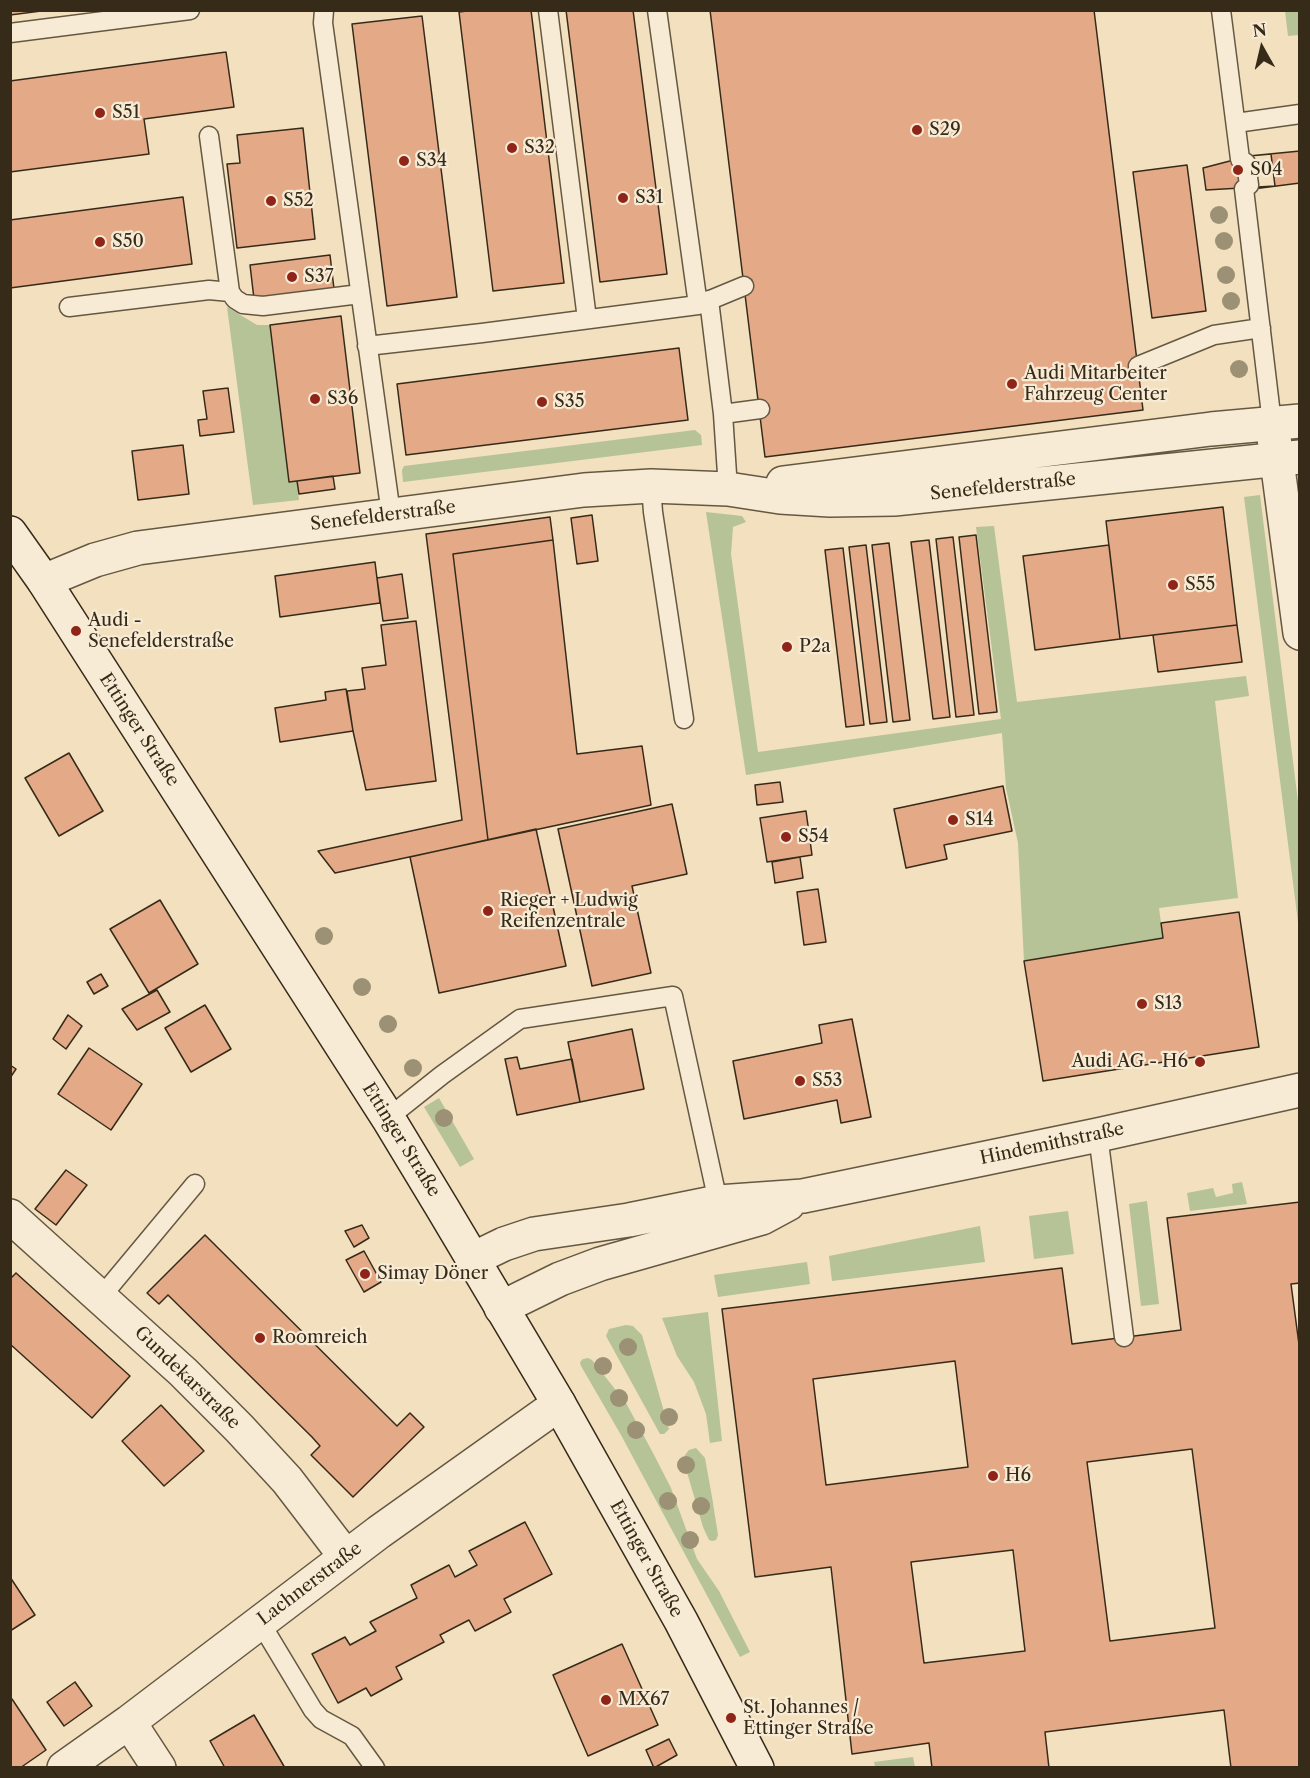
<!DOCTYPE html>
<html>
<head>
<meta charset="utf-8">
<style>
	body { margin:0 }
	#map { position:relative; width:1310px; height:1778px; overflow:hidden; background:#f2e0bf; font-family:"Libre Caslon Text",serif }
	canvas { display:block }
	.frame { position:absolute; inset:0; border:12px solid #362a19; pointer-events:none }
	.north { position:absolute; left:1232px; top:18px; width:60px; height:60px; -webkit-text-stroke:4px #f7ebd5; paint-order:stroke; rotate:352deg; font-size:16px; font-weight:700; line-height:24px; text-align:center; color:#362a19 }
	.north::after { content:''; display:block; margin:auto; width:21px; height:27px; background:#362a19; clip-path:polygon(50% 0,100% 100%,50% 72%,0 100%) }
</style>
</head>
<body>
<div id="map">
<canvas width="1310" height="1778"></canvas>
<div class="frame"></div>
<div class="north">N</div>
</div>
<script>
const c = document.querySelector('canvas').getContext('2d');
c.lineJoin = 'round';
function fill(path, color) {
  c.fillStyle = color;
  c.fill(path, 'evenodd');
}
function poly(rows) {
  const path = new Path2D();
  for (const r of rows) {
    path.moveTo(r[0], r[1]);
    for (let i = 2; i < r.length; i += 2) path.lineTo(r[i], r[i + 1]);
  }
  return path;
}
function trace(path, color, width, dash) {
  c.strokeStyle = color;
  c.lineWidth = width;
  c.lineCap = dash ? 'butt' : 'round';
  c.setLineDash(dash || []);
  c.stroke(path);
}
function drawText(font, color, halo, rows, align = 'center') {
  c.font = font + ' "Libre Caslon Text",serif';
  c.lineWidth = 4.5;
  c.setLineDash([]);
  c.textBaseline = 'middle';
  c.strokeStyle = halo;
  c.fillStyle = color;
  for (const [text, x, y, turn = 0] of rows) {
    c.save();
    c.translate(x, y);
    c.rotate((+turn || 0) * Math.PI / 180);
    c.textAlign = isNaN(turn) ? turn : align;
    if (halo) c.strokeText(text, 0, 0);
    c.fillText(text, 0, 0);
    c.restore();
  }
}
const green = poly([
	[1285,11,1299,11,1299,35,1288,36],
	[227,307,257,325,270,325,289,481,297,481,299,500,253,505],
	[695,430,701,435,702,445,403,482,402,470,404,466],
	[1260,495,1299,810,1299,930,1244,497],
	[706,512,742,516,746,522,733,527,731,554,758,752,1001,719,976,527,994,526,1017,702,1246,676,1249,696,1215,701,1238,898,1159,908,1163,938,1024,961,1018,843,1006,788,1002,733,746,775],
	[439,1098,474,1159,460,1167,424,1107],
	[1242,1182,1247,1204,1190,1211,1187,1193,1213,1188,1216,1197,1233,1193,1232,1184],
	[1147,1201,1159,1304,1141,1306,1129,1204],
	[1068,1211,1074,1254,1034,1259,1029,1216],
	[980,1226,985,1262,832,1281,829,1256],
	[807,1262,810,1284,718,1297,714,1275],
	[708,1312,722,1441,710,1443,706,1414,694,1382,677,1356,662,1318],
	[626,1325,633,1326,642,1335,669,1429,664,1434,660,1434,606,1336,609,1329],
	[588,1358,592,1360,626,1403,653,1453,671,1488,697,1559,719,1591,750,1652,740,1657,621,1435,581,1366,580,1362,583,1359],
	[696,1448,705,1458,712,1497,718,1535,716,1540,712,1541,709,1540,703,1527,684,1462,685,1455,689,1450],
	[913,1757,915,1767,875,1767,874,1762]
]);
const building = poly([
	[10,10,49,10,10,15,10,10],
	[475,10,531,10,564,283,493,291,459,12,475,10],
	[566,10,633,10,667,274,600,282,566,10],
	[710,10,1094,10,1143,410,765,457,710,10],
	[422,16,457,297,387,306,352,24,422,16],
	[226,52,234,107,144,119,149,154,10,172,10,81,226,52],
	[303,128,315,239,237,248,227,164,240,163,237,135,303,128],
	[1300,151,1300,183,1253,189,1249,156,1300,151],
	[1271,154,1275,186,1206,190,1203,168,1249,156,1271,154],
	[1187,165,1206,311,1152,318,1133,172,1187,165],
	[183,197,192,264,10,288,10,220,183,197],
	[330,255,334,289,254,299,250,265,330,255],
	[341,316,360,473,289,482,270,325,341,316],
	[679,348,688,420,406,455,397,384,679,348],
	[228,388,234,432,200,436,198,420,207,419,203,391,228,388],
	[183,445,189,494,138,500,132,451,183,445],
	[333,476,335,489,299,494,297,481,333,476],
	[1223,507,1237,625,1120,639,1106,521,1223,507],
	[592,515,598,561,577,564,571,518,592,515],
	[550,517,553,540,453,554,488,840,335,873,318,851,462,820,426,534,550,517],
	[976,535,997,712,979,714,959,537,976,535],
	[953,537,974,715,956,717,936,539,953,537],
	[553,540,577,754,642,746,651,805,488,840,453,554,553,540],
	[929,540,950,717,933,719,911,542,929,540],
	[889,543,910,720,893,722,872,545,889,543],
	[866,545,887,722,870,724,849,547,866,545],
	[1109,545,1120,639,1035,650,1023,556,1109,545],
	[843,548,864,725,846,727,825,550,843,548],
	[375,562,380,603,280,617,275,576,375,562],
	[402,574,408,618,383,621,377,578,402,574],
	[416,621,436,781,366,790,353,731,347,691,365,689,362,668,386,665,381,625,416,621],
	[1237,625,1242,662,1158,672,1153,635,1237,625],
	[346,689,353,731,280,742,275,708,326,700,325,692,346,689],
	[69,753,103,811,59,836,25,778,69,753],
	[780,782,783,802,757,805,755,785,780,782],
	[1003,786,1012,831,944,845,947,859,906,868,894,809,1003,786],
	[672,804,687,874,632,886,651,973,592,986,558,829,672,804],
	[806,811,812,855,767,862,760,818,806,811],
	[536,829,566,966,439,993,410,857,536,829],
	[800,857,803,878,775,883,772,862,800,857],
	[818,889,826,942,804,945,797,892,818,889],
	[160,900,198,964,149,993,110,929,160,900],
	[1239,912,1259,1047,1043,1081,1024,961,1163,938,1161,923,1239,912],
	[101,974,108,986,94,994,87,982,101,974],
	[157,990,170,1012,137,1030,122,1009,157,990],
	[205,1005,231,1049,191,1072,165,1028,205,1005],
	[68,1015,82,1026,66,1049,53,1039,68,1015],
	[852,1019,871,1117,841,1123,837,1100,744,1119,733,1061,822,1043,819,1025,852,1019],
	[632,1029,644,1089,580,1102,568,1042,632,1029],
	[89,1048,142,1084,111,1130,58,1094,89,1048],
	[517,1057,520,1069,572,1059,580,1102,517,1115,505,1059,517,1057],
	[10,1065,16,1069,10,1078,10,1065],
	[66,1170,87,1185,56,1225,35,1209,66,1170],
	[1300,1202,1300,1283,1291,1284,1300,1352,1300,1768,1231,1768,1224,1710,1045,1732,1049,1768,932,1768,929,1743,852,1754,831,1567,755,1577,722,1309,1062,1268,1072,1344,1181,1330,1167,1218,1300,1202],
	[955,1361,968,1467,826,1485,813,1379,955,1361],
	[1192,1449,1215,1628,1110,1641,1087,1462,1192,1449],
	[1013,1550,1025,1651,924,1663,911,1562,1013,1550],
	[362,1225,369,1238,354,1247,345,1231,362,1225],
	[205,1235,397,1426,410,1413,424,1427,353,1497,311,1455,320,1446,312,1437,168,1295,159,1304,147,1293,205,1235],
	[364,1251,381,1282,364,1292,346,1260,364,1251],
	[16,1273,130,1376,92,1418,10,1344,10,1279,16,1273],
	[161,1405,204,1451,164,1486,122,1441,161,1405],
	[525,1522,552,1574,504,1599,511,1612,475,1631,469,1620,440,1635,444,1642,396,1667,402,1679,371,1696,366,1688,338,1703,312,1654,345,1637,350,1645,376,1631,370,1622,417,1598,411,1585,449,1565,455,1577,477,1565,469,1551,525,1522],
	[10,1577,35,1615,10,1631,10,1577],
	[622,1644,658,1725,588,1756,553,1675,622,1644],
	[75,1682,92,1706,64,1726,47,1702,75,1682],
	[12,1699,46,1750,20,1768,10,1768,10,1700,12,1699],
	[254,1715,285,1768,225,1768,210,1741,254,1715],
	[669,1739,677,1755,654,1768,646,1750,669,1739]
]);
const service = poly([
	[324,10,323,23,391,514],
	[548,10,587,319],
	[657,10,698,305],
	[1221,10,1240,159],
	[10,33,190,10],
	[1236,123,1300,114],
	[209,136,230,292,235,299,243,304,263,306,360,294],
	[1240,159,1246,163,1249,185,1244,189],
	[1244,189,1272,423],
	[709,300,723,414,728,489],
	[69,307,209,290,230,292],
	[367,346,482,333,698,305,744,286],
	[1138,366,1214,335,1261,328],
	[723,414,760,409],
	[651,486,653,512,684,719],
	[388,1118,442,1075,520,1019,673,996,718,1202],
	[1098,1135,1124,1337],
	[101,1297,195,1184],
	[260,1622,313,1710,321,1719,352,1736,375,1768]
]);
const minor = poly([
	[1272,423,1300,633],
	[10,1216,183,1372,239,1428,287,1480,346,1557],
	[473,1259,504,1244,534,1234,629,1220,718,1202,803,1196,1098,1135,1300,1090],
	[501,1308,560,1279,600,1264,762,1218,788,1204],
	[129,1722,159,1768],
	[64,1768,129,1722,379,1532,559,1404]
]);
const tertiary = poly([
	[783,483,1211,429,1300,421],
	[44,581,95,560,138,548,584,490,651,486,728,489,780,497,830,500,894,499,1300,457]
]);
const secondary = poly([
	[10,533,44,581,388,1118,443,1209,559,1404,681,1621,757,1768]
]);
const trees = [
	[1219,215],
	[1224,241],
	[1226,275],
	[1231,301],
	[1239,369],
	[324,936],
	[362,987],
	[388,1024],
	[413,1068],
	[444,1118],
	[628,1347],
	[603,1366],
	[619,1398],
	[669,1417],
	[636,1430],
	[686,1465],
	[668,1501],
	[701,1506],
	[690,1540]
];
const markers = [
	[100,113,6,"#8f2418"],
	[917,130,6,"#8f2418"],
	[512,148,6,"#8f2418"],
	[404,161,6,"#8f2418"],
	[1238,170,6,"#8f2418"],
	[623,198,6,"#8f2418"],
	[271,201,6,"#8f2418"],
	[100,242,6,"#8f2418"],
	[292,277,6,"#8f2418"],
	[1012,384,6,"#8f2418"],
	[315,399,6,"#8f2418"],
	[542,402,6,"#8f2418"],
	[1173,585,6,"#8f2418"],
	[76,631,6,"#8f2418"],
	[787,647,6,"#8f2418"],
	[953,820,6,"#8f2418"],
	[786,837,6,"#8f2418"],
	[488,911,6,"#8f2418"],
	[1142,1004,6,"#8f2418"],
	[1200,1062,6,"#8f2418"],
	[800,1081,6,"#8f2418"],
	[365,1274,6,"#8f2418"],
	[260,1338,6,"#8f2418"],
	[993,1476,6,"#8f2418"],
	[606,1700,6,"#8f2418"],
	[731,1718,6,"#8f2418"]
];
const poiNames = [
	["S51",112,113],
	["S29",929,130],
	["S32",524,148],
	["S34",416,161],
	["S04",1250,170],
	["S31",635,198],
	["S52",283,201],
	["S50",112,242],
	["S37",304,277],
	["Audi Mitarbeiter",1024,374],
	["Fahrzeug Center",1024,395],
	["S36",327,399],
	["S35",554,402],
	["S55",1185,585],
	["Audi -",88,621],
	["Senefelderstraße",88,642],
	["P2a",799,647],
	["S14",965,820],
	["S54",798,837],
	["Rieger + Ludwig",500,901],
	["Reifenzentrale",500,922],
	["S13",1154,1004],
	["Audi AG - H6",1188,1062,"right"],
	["S53",812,1081],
	["Simay Döner",377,1274],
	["Roomreich",272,1338],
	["H6",1005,1476],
	["MX67",618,1700],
	["St. Johannes /",743,1708],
	["Ettinger Straße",743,1729]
];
const streetNames = [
	["Senefelderstraße",1003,487,-6],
	["Senefelderstraße",383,516,-7],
	["Ettinger Straße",139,730,57],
	["Ettinger Straße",401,1140,58],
	["Hindemithstraße",1052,1144,-12],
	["Gundekarstraße",187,1378,44],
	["Ettinger Straße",646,1559,61],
	["Lachnerstraße",310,1584,-37]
];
fill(green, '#b5c396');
fill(building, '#e4aa88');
trace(building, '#362a19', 1.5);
trace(service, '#655842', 21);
trace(minor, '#655842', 36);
trace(tertiary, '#655842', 36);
trace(secondary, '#362a19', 36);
trace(service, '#f7ebd5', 18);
trace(minor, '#f7ebd5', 33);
trace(tertiary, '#f7ebd5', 33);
trace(secondary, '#f7ebd5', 33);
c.fillStyle = '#9c9175';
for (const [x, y] of trees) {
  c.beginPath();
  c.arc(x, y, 9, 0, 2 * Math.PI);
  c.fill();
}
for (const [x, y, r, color] of markers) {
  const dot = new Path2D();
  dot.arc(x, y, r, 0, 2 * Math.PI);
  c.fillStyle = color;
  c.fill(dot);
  trace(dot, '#f7ebd5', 2);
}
drawText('18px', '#362a19', '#f7ebd5', poiNames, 'left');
drawText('18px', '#362a19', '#f7ebd5', streetNames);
</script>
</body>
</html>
